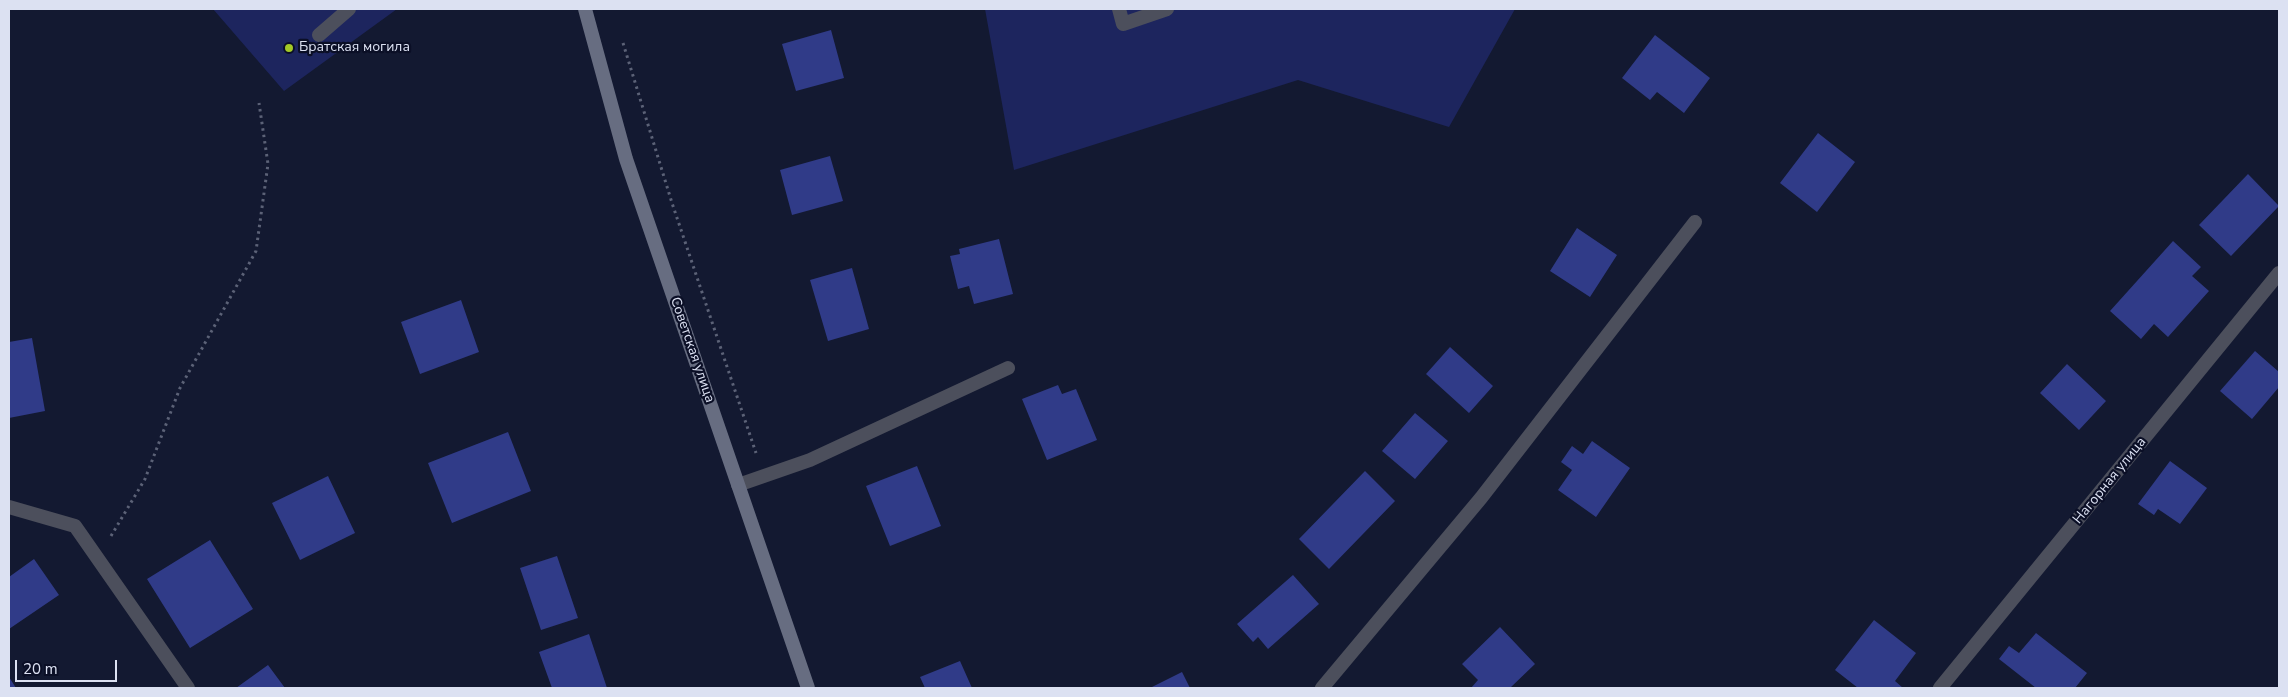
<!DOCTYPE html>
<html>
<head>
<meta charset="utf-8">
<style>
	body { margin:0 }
	#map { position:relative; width:2288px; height:697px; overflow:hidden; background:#131931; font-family:"Nunito Sans",sans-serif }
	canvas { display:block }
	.frame { position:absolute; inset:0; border:10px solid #dce1f2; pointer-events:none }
	.scale { position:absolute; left:15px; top:660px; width:102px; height:22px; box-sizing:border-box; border:2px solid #dce1f2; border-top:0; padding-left:6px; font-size:15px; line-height:18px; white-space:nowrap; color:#dce1f2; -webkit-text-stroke:4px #0b0f26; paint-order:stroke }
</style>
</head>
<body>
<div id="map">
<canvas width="2288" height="697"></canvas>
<div class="frame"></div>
<div class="scale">20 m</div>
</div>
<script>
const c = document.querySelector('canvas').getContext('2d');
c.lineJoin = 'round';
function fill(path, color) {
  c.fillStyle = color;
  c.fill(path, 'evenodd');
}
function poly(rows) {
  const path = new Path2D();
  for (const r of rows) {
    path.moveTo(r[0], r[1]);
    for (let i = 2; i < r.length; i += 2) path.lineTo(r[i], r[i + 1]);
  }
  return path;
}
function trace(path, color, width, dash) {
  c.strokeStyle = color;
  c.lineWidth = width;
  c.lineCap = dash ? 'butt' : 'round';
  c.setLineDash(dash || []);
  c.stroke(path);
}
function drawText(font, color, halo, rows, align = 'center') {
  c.font = font + ' "Nunito Sans",sans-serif';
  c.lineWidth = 4.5;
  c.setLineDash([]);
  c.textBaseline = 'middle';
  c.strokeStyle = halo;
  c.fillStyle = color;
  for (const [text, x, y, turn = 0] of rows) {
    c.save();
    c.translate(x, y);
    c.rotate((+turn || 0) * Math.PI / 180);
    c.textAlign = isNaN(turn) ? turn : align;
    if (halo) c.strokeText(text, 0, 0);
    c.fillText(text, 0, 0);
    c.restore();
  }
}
const green = poly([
	[213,9,397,9,284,91],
	[985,9,1515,9,1449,127,1298,80,1014,170]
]);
const building = poly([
	[831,30,844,78,796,91,782,44],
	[1655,35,1710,78,1684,113,1657,92,1650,100,1622,78],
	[1818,133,1855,162,1817,212,1780,183],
	[830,156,843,201,792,215,780,170],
	[2248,174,2279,206,2231,256,2199,225],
	[1577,228,1617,255,1590,297,1550,271],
	[999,239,1013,294,974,304,969,286,958,289,950,256,960,254,959,249],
	[2173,241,2201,267,2192,276,2209,291,2168,337,2154,324,2141,339,2110,311],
	[852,268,869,329,828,341,810,280],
	[461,300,479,352,420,374,401,322],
	[32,338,45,411,9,418,9,342],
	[1450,347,1493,386,1469,413,1426,374],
	[2255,351,2279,372,2279,387,2252,419,2220,391],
	[2067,364,2106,401,2079,430,2040,393],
	[1058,385,1062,394,1076,389,1097,440,1047,460,1022,399],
	[1415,413,1448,441,1415,479,1382,451],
	[508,432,531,491,452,523,428,463],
	[1592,441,1630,468,1596,517,1558,490,1572,470,1561,462,1572,446,1583,454],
	[2170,461,2207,488,2180,524,2158,509,2154,515,2138,504],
	[917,466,941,526,890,546,866,486],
	[1365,471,1395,501,1329,569,1299,539],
	[328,476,355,533,300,560,272,503],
	[210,540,253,609,190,648,147,579],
	[557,556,578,618,541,630,520,568],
	[34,559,59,595,9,629,9,577],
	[1293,575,1319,604,1268,649,1258,637,1253,642,1237,624],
	[1874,620,1916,653,1895,681,1903,688,1858,688,1835,670],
	[1500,627,1535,664,1510,688,1471,688,1478,680,1462,664],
	[2036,633,2087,673,2075,688,2036,688,1999,659,2009,646,2019,653],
	[589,634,607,688,552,688,539,652],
	[960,661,972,688,925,688,920,677],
	[268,665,285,688,236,688],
	[1182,672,1190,688,1150,688],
	[9,677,16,688,9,688]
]);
const path = poly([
	[623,43,672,203,756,453],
	[111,536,145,479,180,388,256,251,268,164,259,103]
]);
const service = poly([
	[1119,9,1123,24,1167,9],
	[319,35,349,9],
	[738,485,810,460,1008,368]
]);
const minor = poly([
	[9,507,75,526,188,688],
	[1322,688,1481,498,1695,222],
	[1940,688,2279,273]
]);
const secondary = poly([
	[585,9,626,159,808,688]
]);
const markers = [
	[289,48,5,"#a3c927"]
];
const poiNames = [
	["Братская могила",299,48]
];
const streetNames = [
	["Советская улица",692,350,71],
	["Нагорная улица",2110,481,-51]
];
fill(green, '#1d255e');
fill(building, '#303b88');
trace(path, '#5c6277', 3, [2.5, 4]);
trace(service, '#4c4f5c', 14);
trace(minor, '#4c4f5c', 14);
trace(secondary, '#676d81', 14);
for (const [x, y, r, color] of markers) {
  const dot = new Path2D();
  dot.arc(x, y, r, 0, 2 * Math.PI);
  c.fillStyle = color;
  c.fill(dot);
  trace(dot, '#0b0f26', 2);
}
drawText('14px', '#dce1f2', '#0b0f26', poiNames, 'left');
drawText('14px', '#dce1f2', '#0b0f26', streetNames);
</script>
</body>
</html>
